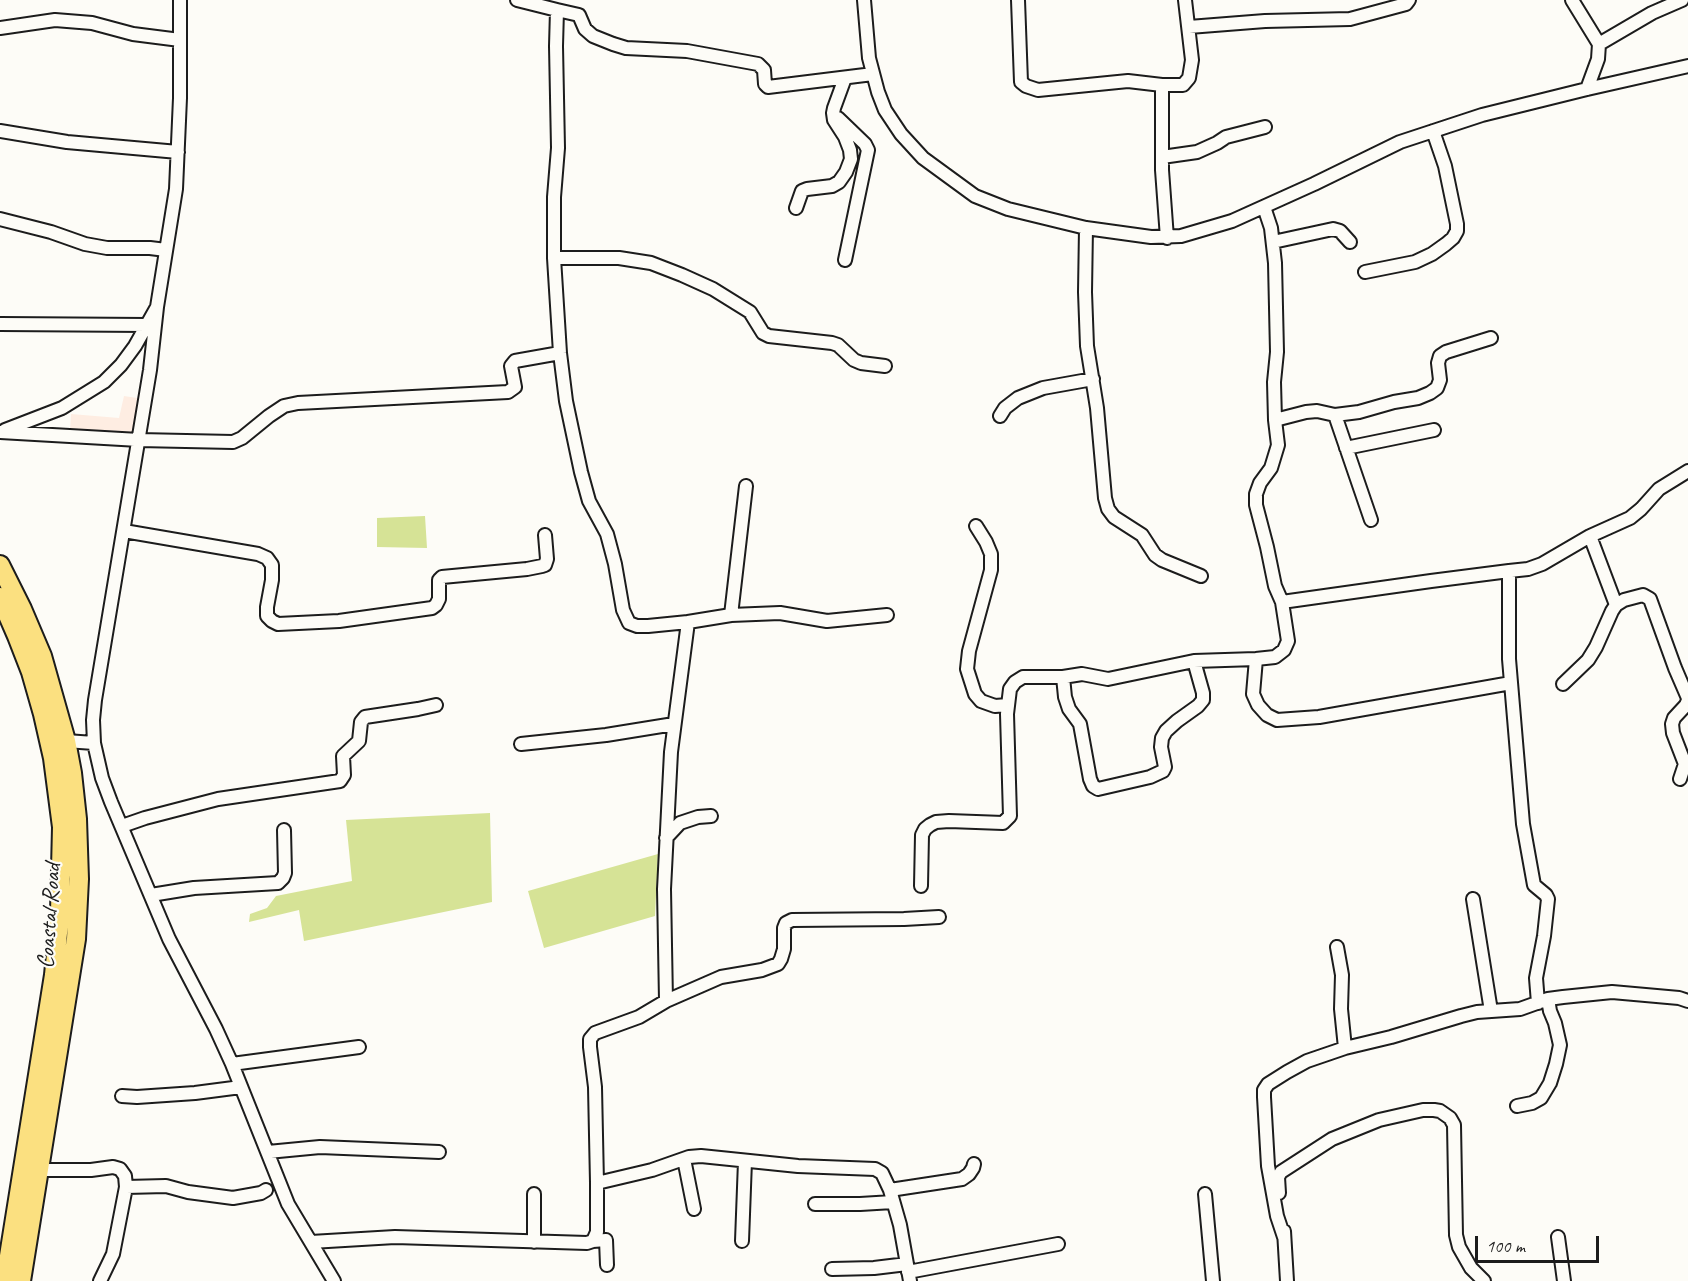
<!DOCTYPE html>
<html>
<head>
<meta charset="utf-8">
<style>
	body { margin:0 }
	#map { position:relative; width:1688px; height:1281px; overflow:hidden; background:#fdfcf7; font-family:Caveat,sans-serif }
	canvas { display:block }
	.scale { position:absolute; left:1475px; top:1236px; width:124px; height:27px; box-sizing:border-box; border:3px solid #1c1c1c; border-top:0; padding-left:8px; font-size:18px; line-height:21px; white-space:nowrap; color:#1c1c1c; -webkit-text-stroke:4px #fdfcf7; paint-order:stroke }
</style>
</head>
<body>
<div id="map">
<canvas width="1688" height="1281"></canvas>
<div class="scale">100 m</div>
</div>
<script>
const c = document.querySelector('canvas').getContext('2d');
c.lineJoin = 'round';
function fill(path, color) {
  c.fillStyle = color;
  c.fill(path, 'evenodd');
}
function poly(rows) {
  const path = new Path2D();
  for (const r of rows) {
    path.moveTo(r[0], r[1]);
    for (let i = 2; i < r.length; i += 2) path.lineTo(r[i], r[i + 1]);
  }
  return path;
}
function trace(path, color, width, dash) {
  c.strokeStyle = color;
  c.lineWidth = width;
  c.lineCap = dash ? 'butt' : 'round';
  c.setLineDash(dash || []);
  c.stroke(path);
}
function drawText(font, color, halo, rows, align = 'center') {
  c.font = font + ' Caveat,sans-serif';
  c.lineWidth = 4.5;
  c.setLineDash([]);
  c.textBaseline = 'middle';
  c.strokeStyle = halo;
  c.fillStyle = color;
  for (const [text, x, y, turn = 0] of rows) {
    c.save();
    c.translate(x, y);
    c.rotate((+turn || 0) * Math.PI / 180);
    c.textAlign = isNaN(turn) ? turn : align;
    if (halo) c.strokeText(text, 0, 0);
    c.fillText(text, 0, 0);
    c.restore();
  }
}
const built = poly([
	[124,396,137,398,134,435,70,432,71,414,119,418]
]);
const green = poly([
	[425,516,427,548,377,547,377,518],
	[490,813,492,902,304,941,299,910,249,922,250,914,267,908,276,896,352,881,346,820],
	[658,854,655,916,544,948,528,891]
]);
const minor = poly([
	[864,0,869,58,878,92,885,110,901,134,923,158,975,196,1008,209,1086,228,1151,237,1181,236,1232,221,1314,184,1400,142,1482,115,1587,89,1688,66],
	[1018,0,1021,82,1026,86,1038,90,1128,81,1162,85,1183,85,1189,78,1192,60,1185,0],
	[1572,0,1599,44,1598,59,1587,89],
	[557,10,579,15,585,29,593,36,613,44,626,48,687,51,758,64,764,70,765,84,768,87,873,74],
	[1189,27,1265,21,1350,19,1406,4,1409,0],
	[0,28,55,20,92,23,133,34,180,40],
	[1599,44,1652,13,1682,0],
	[1162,85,1162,170,1167,238],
	[838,118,865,144,868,150,845,260],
	[0,131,67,142,178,152],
	[1162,157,1197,152,1217,143,1226,137,1265,127],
	[1264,207,1271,228,1275,263,1277,352,1274,382,1275,420,1278,445,1271,468,1260,483,1256,494,1256,505,1267,547,1275,586,1282,602,1431,581,1509,571,1509,659,1523,824,1534,885,1546,895,1548,899,1544,936,1536,978,1538,1003],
	[796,208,802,191,807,189,832,186,839,182,846,172,851,159,850,150,845,137,834,120,833,113,834,108,845,78],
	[0,219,51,232,85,244,107,248,150,248,166,250],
	[1086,228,1085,292,1087,346,1097,408,1105,498,1108,509,1114,517,1142,535,1155,555,1162,560,1201,576],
	[1273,242,1333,229,1340,231,1350,242],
	[554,258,619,258,651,263,682,275,713,289,750,312,763,333,769,336,832,343,838,345,854,360,861,363,885,366],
	[1365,272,1415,262,1432,254,1446,244,1453,238,1457,231,1457,224,1445,166,1433,131],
	[157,307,150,370,95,700,93,720,94,743,102,778,111,802,169,939,216,1029,232,1064,288,1204,334,1281],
	[0,324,147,325],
	[1335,415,1371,520],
	[1000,416,1005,408,1018,398,1043,388,1093,379],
	[1275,420,1306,412,1317,411,1335,415,1359,412,1394,402,1418,398,1430,393,1437,388,1440,380,1438,363,1440,356,1446,352,1491,338],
	[5,430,62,408,104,382,121,365,135,346,157,307,176,189,180,98,180,0],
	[0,432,139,440,233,442,242,438,269,416,284,406,298,403,508,392,515,387,511,366,515,361,560,353],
	[1346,448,1434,430],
	[976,526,986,542,991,554,991,570,969,651,967,669,975,694,981,701,995,706,1008,705],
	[124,531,258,554,267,558,272,565,272,580,267,607,267,616,272,621,278,624,339,621,432,608,436,605,439,599,439,580,442,577,527,569,542,566,545,565,547,559,545,535],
	[1590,536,1616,605],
	[1509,571,1528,569,1542,564,1590,536,1630,518,1641,509,1659,489,1688,471],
	[731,615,746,486],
	[688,622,731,615,780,613,827,621,887,615],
	[1256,659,1253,694,1258,705,1267,715,1277,720,1319,717,1511,683],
	[1063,677,1065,697,1069,709,1080,724,1090,779,1093,786,1098,789,1150,777,1163,771,1165,767,1161,747,1162,738,1166,731,1177,721,1198,706,1203,700,1203,693,1194,661],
	[1563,684,1588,660,1596,647,1612,611,1616,605,1624,600,1643,595,1650,599,1675,668,1688,698],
	[66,741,94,743],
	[521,744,606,735,674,724],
	[1680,779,1685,764,1673,733,1672,724,1674,718,1686,705,1688,700],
	[122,826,145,818,218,799,340,781,344,775,343,756,359,741,361,722,365,717,418,709,436,705],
	[666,838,680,823,698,817,711,816],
	[921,886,922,835,925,829,930,825,936,822,949,821,1003,823,1010,816,1007,714,1010,689,1015,682,1023,677,1063,677,1082,674,1108,679,1194,661,1256,659,1275,657,1284,650,1288,641,1282,602],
	[151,895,194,888,278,883,283,878,285,873,284,830],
	[1473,899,1491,1011],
	[1337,947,1342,975,1341,1009,1345,1048],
	[666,1001,721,977,762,970,778,964,781,959,784,949,784,928,786,923,792,920,904,919,939,917],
	[232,1064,359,1047],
	[122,1096,137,1097,195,1093,241,1087],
	[1517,1106,1532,1103,1541,1098,1550,1083,1556,1064,1560,1045,1555,1023,1550,1011,1548,999],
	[268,1152,320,1147,439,1152],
	[684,1159,694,1209],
	[38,1170,91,1170,113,1167,120,1169,125,1176,126,1187,166,1186,188,1192,233,1198,261,1193,266,1190],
	[597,1183,652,1170,689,1157,701,1156,798,1166,875,1169,882,1173,890,1190,900,1225,910,1281],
	[890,1190,962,1179,969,1174,973,1168,974,1164],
	[1279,1193,1278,1177,1281,1172,1332,1139,1379,1120,1423,1110,1434,1110,1440,1111,1450,1118,1454,1125,1456,1235,1459,1247,1471,1268,1484,1281],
	[534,1194,534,1242],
	[1205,1194,1213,1281],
	[815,1204,860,1204,893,1202],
	[1284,1231,1287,1281],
	[1284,1237,1277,1216,1268,1166,1264,1097,1264,1090,1268,1084,1287,1072,1307,1061,1345,1048,1391,1037,1461,1016,1477,1012,1520,1009,1548,999,1563,997,1612,992,1679,998,1688,1001],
	[1558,1237,1564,1281],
	[593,1241,606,1240,607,1265],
	[742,1241,745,1161],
	[311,1242,395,1237,587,1243,593,1241,597,1232,597,1183,595,1087,590,1047,590,1039,595,1033,639,1017,666,1001,664,889,671,752,688,622,648,626,637,626,629,623,623,610,615,564,607,534,589,501,581,472,566,401,560,353,554,258,554,197,558,148,556,46,557,10,517,0],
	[832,1269,874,1268,907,1264],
	[908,1272,1058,1244],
	[100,1281,113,1254,126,1187]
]);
const highway = poly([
	[0,565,22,609,42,656,66,741,72,773,77,819,79,879,76,939,21,1281],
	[0,597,17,636,31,672,43,714,53,758,62,827,60,912,54,975,5,1281]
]);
const streetNames = [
	["Coastal Road",50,916,-86]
];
fill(built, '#feede2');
fill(green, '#d6e396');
trace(minor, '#1c1c1c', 16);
trace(highway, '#1c1c1c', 22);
trace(minor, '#fdfcf7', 12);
trace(highway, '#fbe080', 18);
drawText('24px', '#1c1c1c', '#fdfcf7', streetNames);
</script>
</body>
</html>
